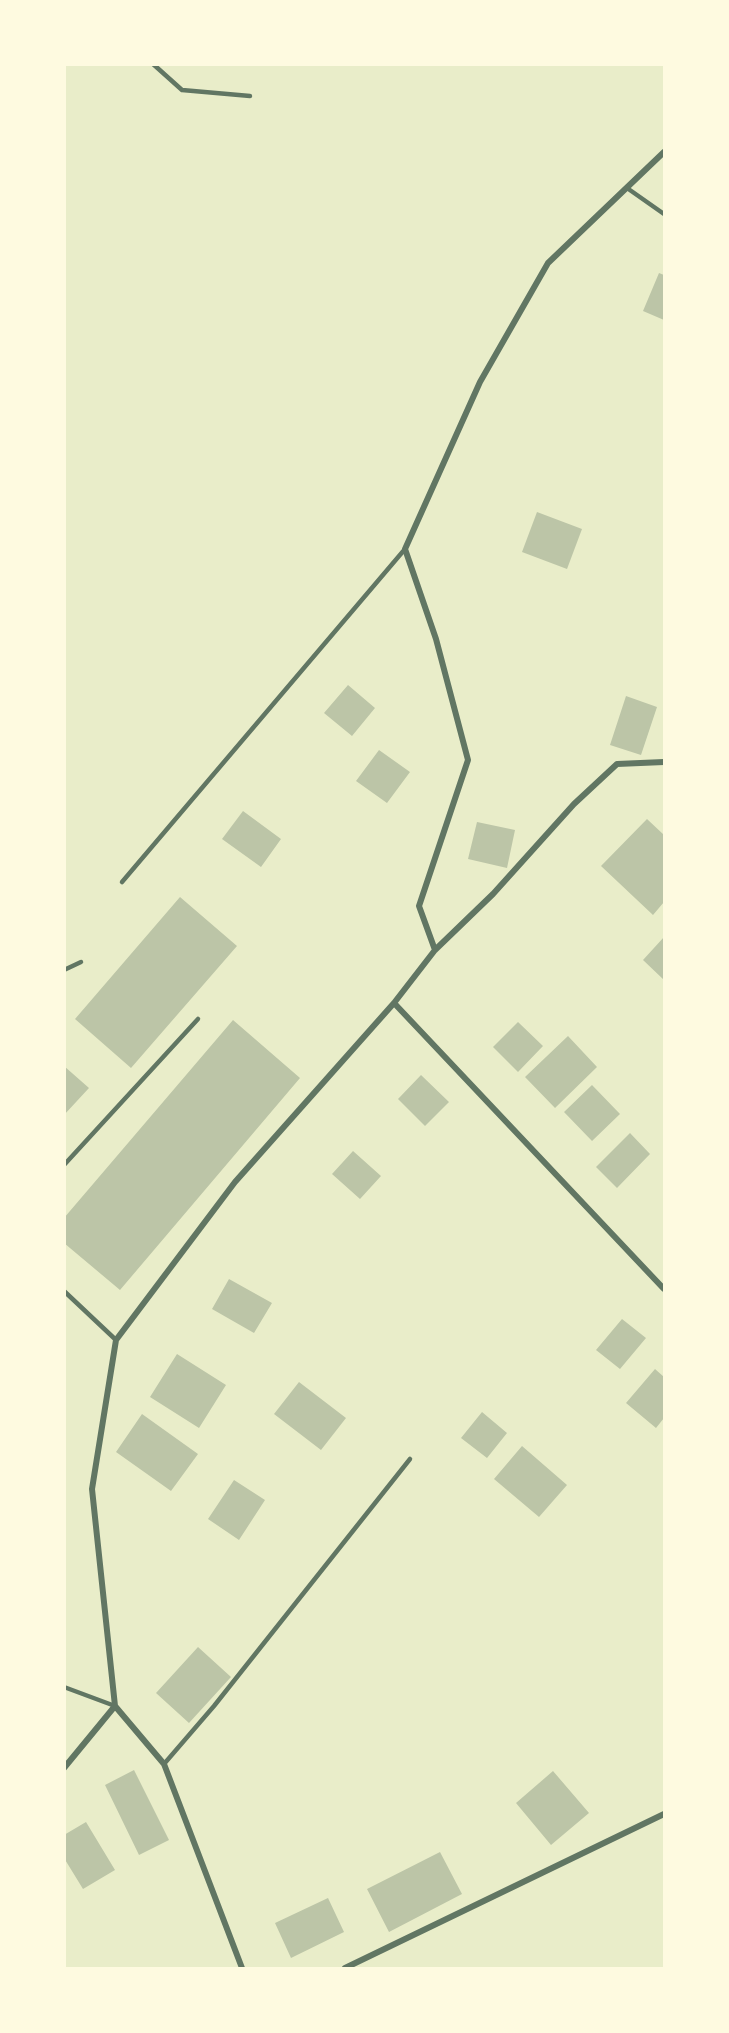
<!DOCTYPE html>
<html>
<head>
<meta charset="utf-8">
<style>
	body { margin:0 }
	#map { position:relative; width:729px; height:2033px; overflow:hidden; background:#e9edc9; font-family:"Noto Sans",sans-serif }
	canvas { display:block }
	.frame { position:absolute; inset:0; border:66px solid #fefae0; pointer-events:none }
</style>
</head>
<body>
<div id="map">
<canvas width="729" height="2033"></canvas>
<div class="frame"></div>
</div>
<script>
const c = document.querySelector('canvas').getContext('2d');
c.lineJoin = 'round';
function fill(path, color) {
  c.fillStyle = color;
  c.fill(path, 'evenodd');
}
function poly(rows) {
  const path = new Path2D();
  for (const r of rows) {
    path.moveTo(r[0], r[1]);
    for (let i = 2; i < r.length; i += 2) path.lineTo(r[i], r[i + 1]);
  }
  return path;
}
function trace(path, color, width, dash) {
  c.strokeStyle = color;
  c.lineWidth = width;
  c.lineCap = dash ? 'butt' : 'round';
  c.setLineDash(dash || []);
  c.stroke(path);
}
const building = poly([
	[659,273,664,275,664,320,643,311],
	[537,512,582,529,567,569,522,552],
	[348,685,375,708,352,736,324,713],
	[626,696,657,707,641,755,610,745],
	[379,750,410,772,387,803,356,781],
	[243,811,281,839,261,867,222,839],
	[647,819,664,835,664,902,653,915,601,866],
	[477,822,515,830,507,868,468,859],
	[180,897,237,946,131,1068,75,1019],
	[664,937,664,980,643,960],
	[233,1020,300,1078,120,1290,64,1243,64,1218],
	[518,1022,543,1046,518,1072,493,1047],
	[568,1036,597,1067,555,1108,525,1077],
	[64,1066,89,1088,64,1115],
	[421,1075,449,1102,425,1126,398,1099],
	[592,1085,620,1114,592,1141,564,1112],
	[630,1133,650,1154,617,1188,596,1167],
	[353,1151,381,1176,360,1199,332,1174],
	[229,1279,272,1303,254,1333,212,1309],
	[622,1319,646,1338,620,1369,596,1350],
	[177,1354,226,1385,199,1428,150,1397],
	[655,1369,664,1377,664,1418,656,1428,626,1403],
	[299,1382,346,1418,321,1450,274,1414],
	[482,1412,507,1433,487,1458,461,1438],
	[142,1414,198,1454,171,1491,116,1452],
	[522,1446,567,1485,539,1517,494,1479],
	[234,1480,265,1500,239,1540,208,1519],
	[198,1647,231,1677,189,1723,156,1693],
	[134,1770,169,1840,139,1855,105,1785],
	[553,1771,589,1813,551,1845,516,1803],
	[86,1822,115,1870,83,1889,64,1858,64,1835],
	[440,1852,462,1894,389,1932,367,1889],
	[328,1898,344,1932,291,1958,275,1923]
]);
const service = poly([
	[153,64,182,90,250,96],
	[627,188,664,214],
	[122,882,405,549],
	[64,970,81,962],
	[64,1165,198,1019],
	[64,1291,116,1340],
	[64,1687,115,1706],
	[164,1764,214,1706,410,1459]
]);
const minor = poly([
	[435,950,419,906,468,760,436,639,405,549,480,382,548,263,664,152],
	[394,1003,664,1289],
	[115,1706,92,1489,116,1340,235,1182,394,1003,435,950,493,894,574,804,617,764,664,762],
	[115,1706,164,1764,242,1968],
	[64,1768,115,1706],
	[345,1968,664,1814]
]);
fill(building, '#bcc5a7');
trace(service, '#617663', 4.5);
trace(minor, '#617663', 6);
</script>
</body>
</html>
